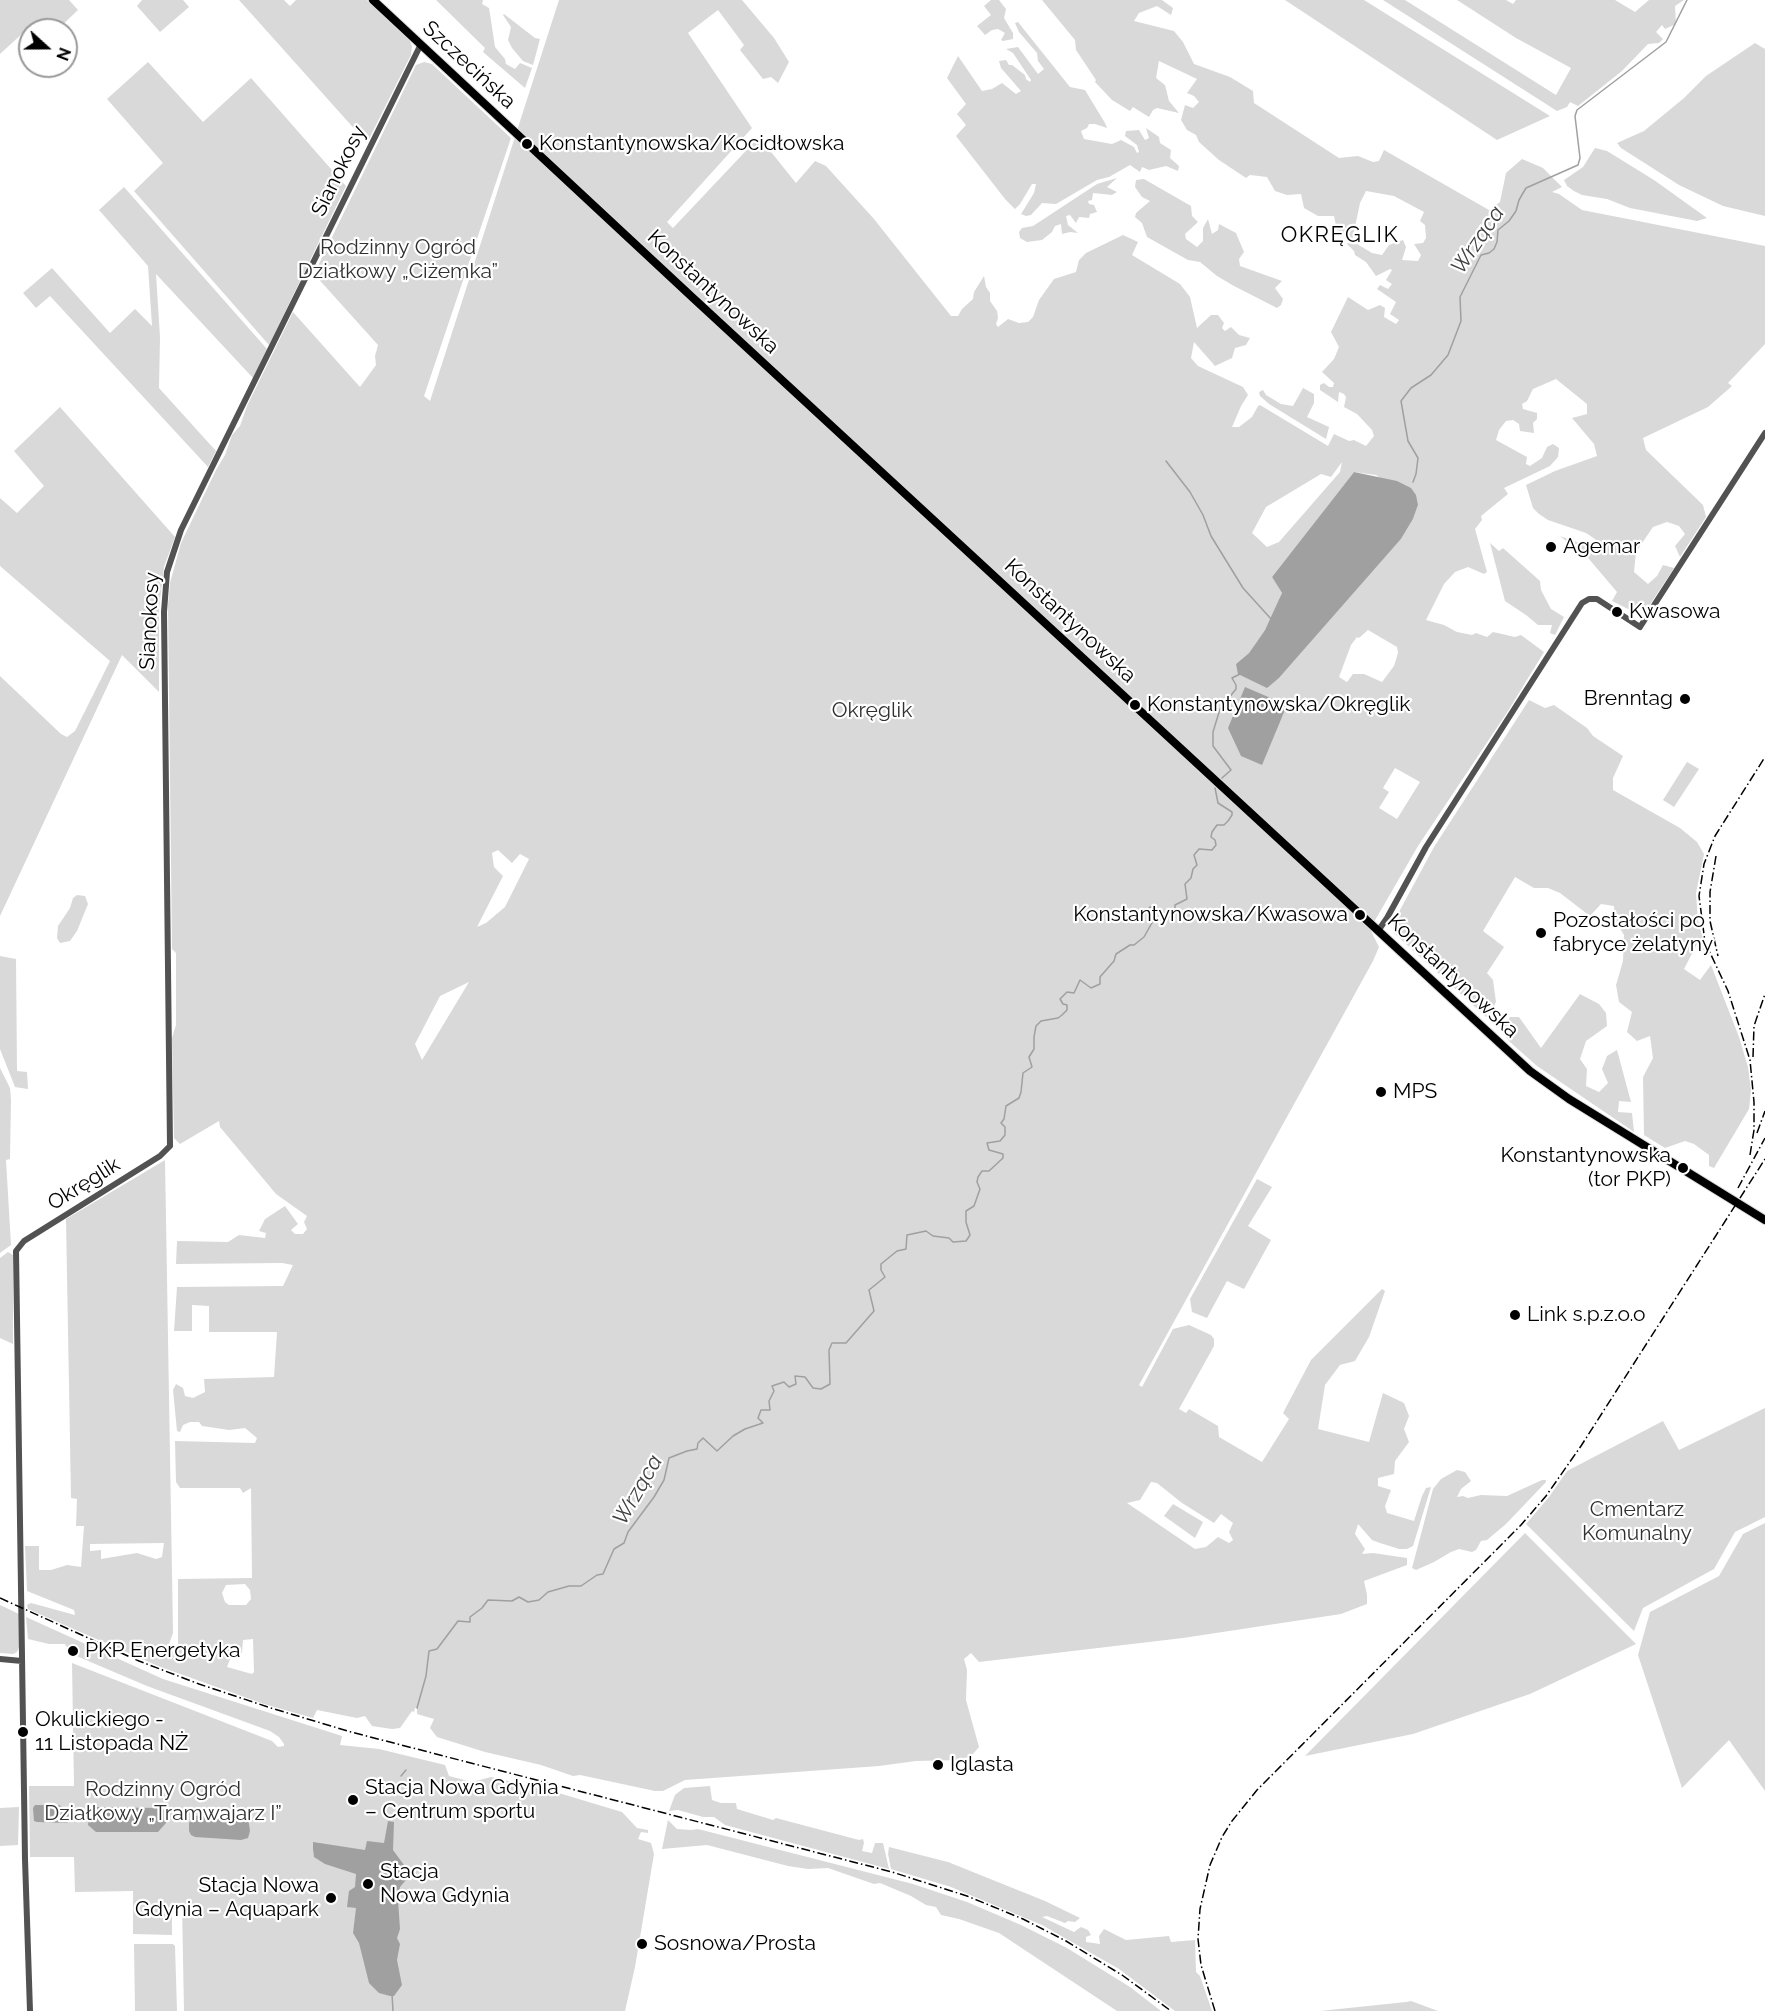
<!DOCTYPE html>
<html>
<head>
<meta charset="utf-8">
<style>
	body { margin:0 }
	#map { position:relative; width:1765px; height:2011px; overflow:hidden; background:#fff; font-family:Raleway,sans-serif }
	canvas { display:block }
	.north { position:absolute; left:18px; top:18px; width:60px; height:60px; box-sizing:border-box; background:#fff; border:2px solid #999; border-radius:50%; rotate:111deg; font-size:16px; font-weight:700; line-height:24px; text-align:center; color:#000 }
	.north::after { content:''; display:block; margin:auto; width:21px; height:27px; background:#000; clip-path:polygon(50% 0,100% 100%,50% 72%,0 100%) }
</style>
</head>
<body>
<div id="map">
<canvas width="1765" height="2011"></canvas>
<div class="north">N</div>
</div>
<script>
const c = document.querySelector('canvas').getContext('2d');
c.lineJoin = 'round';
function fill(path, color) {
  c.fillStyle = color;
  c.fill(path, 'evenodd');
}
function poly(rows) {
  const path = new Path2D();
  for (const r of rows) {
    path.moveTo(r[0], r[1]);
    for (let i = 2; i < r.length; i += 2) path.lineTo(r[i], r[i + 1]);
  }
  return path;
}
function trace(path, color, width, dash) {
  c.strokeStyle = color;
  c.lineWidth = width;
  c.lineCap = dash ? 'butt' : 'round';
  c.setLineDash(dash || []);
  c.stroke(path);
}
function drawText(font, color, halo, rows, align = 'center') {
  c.font = font + ' Raleway,sans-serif';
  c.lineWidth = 4.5;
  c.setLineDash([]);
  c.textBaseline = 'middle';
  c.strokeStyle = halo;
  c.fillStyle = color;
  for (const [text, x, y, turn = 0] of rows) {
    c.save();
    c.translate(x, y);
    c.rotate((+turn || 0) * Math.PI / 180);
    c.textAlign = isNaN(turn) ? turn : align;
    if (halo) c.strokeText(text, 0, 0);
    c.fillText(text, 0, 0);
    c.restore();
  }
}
const green = poly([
	[0,0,69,0,78,10,57,30,44,30,36,21,0,54],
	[142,0,183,0,189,7,160,32,137,6],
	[239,0,284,0,290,6,296,0,367,0,409,39,412,46,411,55,367,143],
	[436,0,483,0,482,4,489,8,490,14,495,47,505,59,506,64,515,69,520,63,532,68,525,88,483,52,485,48],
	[559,0,742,0,774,38,789,62,778,83,771,77,763,79,740,50,744,45,718,10,688,33,752,128,667,222,673,228,759,137,796,183,815,161,826,166,874,219,951,316,958,316,962,309,973,299,974,292,984,276,986,287,990,293,990,301,997,311,998,318,996,324,998,327,1008,319,1019,323,1028,322,1033,317,1039,300,1054,279,1076,272,1079,260,1086,253,1123,235,1138,242,1132,255,1180,284,1190,297,1197,328,1211,315,1218,315,1224,323,1222,328,1225,331,1231,327,1239,335,1250,338,1246,345,1235,348,1232,358,1215,366,1194,342,1191,358,1198,366,1243,387,1248,395,1241,406,1232,427,1239,427,1252,417,1258,406,1260,405,1328,446,1334,434,1349,441,1354,440,1366,446,1374,436,1372,430,1357,414,1344,407,1346,397,1344,394,1339,392,1338,402,1320,390,1320,385,1324,383,1329,387,1333,387,1334,383,1322,372,1334,359,1339,347,1331,332,1348,297,1368,310,1380,305,1385,308,1384,317,1396,324,1399,320,1390,314,1396,302,1377,289,1380,285,1388,289,1392,284,1386,280,1392,270,1390,269,1376,276,1366,262,1355,255,1354,251,1347,244,1351,240,1337,230,1334,216,1318,216,1304,208,1301,194,1287,195,1275,191,1267,177,1250,175,1246,178,1219,160,1199,142,1196,135,1187,130,1181,120,1185,105,1193,108,1199,102,1194,96,1187,93,1197,79,1159,61,1156,78,1165,85,1169,101,1179,113,1157,108,1153,110,1149,117,1133,107,1130,111,1112,100,1095,82,1096,80,1076,50,1075,40,1042,0,1162,0,1173,8,1171,15,1157,6,1139,13,1134,21,1174,31,1183,42,1194,64,1230,77,1253,91,1254,103,1339,158,1358,156,1373,162,1379,161,1384,150,1489,210,1500,202,1506,173,1522,159,1543,168,1562,187,1552,192,1559,194,1582,210,1765,246,1765,344,1728,383,1732,386,1708,407,1643,438,1646,450,1703,505,1706,517,1680,557,1675,546,1685,534,1679,526,1667,522,1653,527,1636,552,1634,572,1648,584,1657,576,1663,565,1674,568,1649,606,1632,611,1612,601,1617,592,1589,559,1560,536,1593,548,1595,539,1586,533,1548,520,1539,514,1533,508,1526,485,1555,471,1597,456,1594,444,1572,418,1587,414,1587,404,1556,379,1533,389,1527,401,1522,404,1523,409,1537,413,1537,419,1533,423,1534,433,1520,431,1519,424,1513,420,1506,421,1499,430,1496,440,1527,457,1526,464,1530,466,1542,458,1547,447,1553,444,1559,448,1558,457,1550,466,1504,488,1508,494,1481,516,1482,520,1475,529,1487,572,1484,574,1468,567,1455,572,1444,584,1426,620,1444,625,1457,632,1472,635,1476,633,1487,637,1493,632,1515,637,1521,635,1544,652,1508,711,1418,846,1370,929,1379,947,1373,961,1139,1385,1142,1387,1173,1329,1189,1325,1211,1335,1214,1339,1214,1346,1179,1409,1186,1413,1189,1409,1218,1426,1219,1437,1262,1462,1289,1419,1283,1413,1311,1360,1382,1289,1385,1291,1369,1337,1355,1361,1340,1365,1325,1385,1318,1429,1369,1442,1383,1393,1404,1403,1409,1416,1404,1429,1409,1442,1395,1461,1394,1474,1378,1478,1378,1486,1391,1490,1385,1506,1387,1513,1414,1521,1422,1496,1426,1488,1431,1487,1413,1546,1407,1549,1399,1549,1380,1543,1372,1540,1358,1524,1355,1534,1365,1549,1362,1554,1373,1553,1407,1558,1407,1565,1364,1581,1367,1595,1367,1604,1341,1614,1183,1638,979,1662,971,1653,964,1659,967,1670,966,1700,979,1747,972,1755,963,1760,916,1761,879,1766,685,1780,663,1791,655,1791,580,1775,573,1776,541,1765,485,1752,437,1737,430,1728,434,1719,417,1714,417,1708,415,1708,414,1712,412,1711,400,1728,392,1729,372,1726,365,1716,357,1718,317,1710,313,1718,264,1704,158,1666,28,1609,27,1605,31,1603,75,1615,74,1610,27,1591,25,1546,39,1546,39,1570,51,1570,67,1565,81,1567,84,1526,76,1526,77,1499,71,1498,66,1219,165,1160,173,1633,169,1644,178,1647,178,1579,252,1578,251,1488,243,1493,240,1488,180,1488,176,1482,175,1441,255,1443,257,1438,245,1428,229,1430,202,1426,199,1422,190,1422,183,1425,180,1432,177,1431,173,1390,176,1384,183,1388,185,1396,193,1398,205,1392,204,1379,274,1377,277,1332,209,1332,209,1306,192,1305,192,1331,174,1331,177,1287,283,1286,293,1265,282,1263,176,1264,177,1241,228,1242,239,1235,265,1238,266,1233,259,1231,265,1219,285,1206,298,1224,291,1230,295,1234,303,1234,307,1229,304,1222,307,1216,276,1194,220,1127,219,1121,180,1144,174,1138,172,1038,176,1025,176,953,172,949,168,605,170,583,181,543,216,470,225,455,232,435,240,426,247,406,293,312,360,387,376,365,375,356,378,345,314,274,416,65,424,62,432,64,511,138,424,396,430,401],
	[1366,191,1394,196,1424,212,1420,221,1425,225,1426,238,1423,243,1414,244,1421,255,1418,261,1402,260,1406,247,1403,240,1389,245,1382,255,1372,253,1352,241,1360,203],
	[1342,462,1340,472,1279,542,1267,547,1252,533,1266,507,1321,474,1331,477],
	[1354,472,1376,475,1418,505,1413,519,1401,539,1279,678,1274,681,1236,664,1249,653,1265,630,1276,608,1282,593,1272,577],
	[1368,630,1397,647,1398,653,1394,666,1382,682,1364,674,1353,674,1347,682,1339,677,1351,645,1357,637,1359,638],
	[1395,768,1420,782,1397,819,1379,808,1389,792,1383,788],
	[498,850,512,863,520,854,529,859,505,907,486,923,477,927,503,876,494,867,492,853],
	[469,982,422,1060,415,1044,440,996],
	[1151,1482,1157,1483,1182,1503,1214,1523,1221,1514,1233,1523,1229,1532,1233,1540,1229,1543,1218,1537,1206,1547,1195,1549,1127,1503,1140,1500],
	[164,1543,162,1557,156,1559,137,1553,101,1559,101,1550,90,1551,90,1544],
	[245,1584,250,1590,251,1599,246,1605,229,1605,225,1602,222,1593,226,1585],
	[253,1639,254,1672,252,1674,227,1667,232,1654,242,1653,243,1640],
	[991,0,999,0,1006,9,1004,18,1013,33,1013,39,1003,41,1001,40,1005,33,998,29,992,30,985,35,977,26,991,15,984,6],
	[1285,0,1364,0,1550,116,1497,140],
	[1383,0,1405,0,1556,95,1571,68,1516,38,1457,0,1506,0,1513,4,1516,0,1615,0,1635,12,1649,0,1684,0,1675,6,1676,24,1665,29,1662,25,1656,32,1663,39,1659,43,1648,44,1622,71,1578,106,1570,102,1567,107,1557,111],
	[504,14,535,38,540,39,533,65,523,61,512,48,508,40,511,27,503,15],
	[1018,22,1070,87,1085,90,1105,123,1107,128,1095,124,1089,124,1087,128,1081,131,1084,139,1112,144,1121,140,1134,147,1137,153,1139,152,1137,145,1125,136,1126,131,1139,130,1145,140,1149,138,1146,128,1159,137,1160,143,1171,150,1170,158,1179,166,1178,171,1166,166,1149,170,1142,167,1140,172,1130,165,1109,177,1097,180,1056,204,1042,203,1031,215,1026,216,1021,214,1034,193,1036,184,1032,184,1020,204,1015,209,1005,199,956,136,966,125,957,114,966,104,947,78,958,56,982,91,992,89,1002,83,1016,94,1021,91,1001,68,999,61,1006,60,1009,65,1012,65,1025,75,1026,79,1030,82,1031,80,1013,53,1006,49,1018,47,1038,74,1044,69,1038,61,1037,53,1019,32,1015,23],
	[1755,43,1765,49,1765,216,1723,206,1679,185,1621,148,1617,143,1644,131,1684,98,1706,76],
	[148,62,203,122,251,78,346,186,269,345,134,191,163,163,107,99],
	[1595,148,1607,151,1654,180,1707,218,1697,221,1630,208,1607,199,1582,195,1574,191,1567,186,1564,180,1583,167],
	[1117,178,1107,187,1117,192,1112,195,1093,193,1092,200,1088,201,1089,204,1094,205,1097,212,1090,214,1089,218,1079,217,1076,223,1070,215,1066,216,1068,225,1078,233,1070,232,1062,234,1061,224,1055,226,1052,232,1042,240,1027,242,1020,238,1019,232,1022,228,1033,226,1097,184],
	[1144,179,1191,206,1192,216,1198,222,1185,234,1186,239,1197,247,1203,241,1203,228,1208,219,1212,234,1218,230,1219,224,1236,233,1244,252,1239,259,1240,266,1282,281,1275,288,1283,299,1281,305,1277,308,1234,286,1217,276,1200,262,1188,260,1147,237,1142,223,1135,217,1136,213,1150,201,1142,197,1135,187,1136,180],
	[124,187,267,349,253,378,156,274,160,337,159,388,216,451,208,467,50,296,36,308,23,293,52,268,110,333,135,309,152,326,148,266,99,210],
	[1303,388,1314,394,1314,403,1307,417,1329,427,1326,439,1269,404,1260,396,1259,392,1263,390,1266,395,1281,404,1293,406],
	[60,407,175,537,164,567,159,609,159,692,122,655,0,916,0,676,61,734,67,737,75,731,110,661,0,566,0,498,17,513,44,486,14,451],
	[1490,543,1499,551,1503,548,1540,581,1541,590,1551,609,1564,617,1555,635,1550,633,1552,625,1538,625,1526,615,1505,601],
	[1529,700,1545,708,1554,705,1587,728,1593,736,1623,756,1613,778,1613,790,1680,828,1697,842,1704,854,1696,893,1698,921,1707,953,1697,944,1684,969,1700,980,1711,965,1739,1037,1748,1067,1751,1090,1749,1109,1714,1168,1709,1166,1709,1155,1694,1144,1685,1141,1665,1148,1644,1135,1643,1077,1653,1058,1650,1036,1637,1041,1627,1032,1632,1012,1619,1002,1616,985,1623,961,1624,935,1615,920,1614,906,1601,904,1590,916,1560,893,1548,888,1534,888,1515,877,1483,931,1504,947,1487,973,1493,980,1496,1002,1490,1014,1486,1017,1394,933,1393,923,1434,847],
	[1687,762,1699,769,1674,807,1663,800],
	[77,895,85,896,88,904,77,931,70,941,60,943,57,938,58,926,70,908,73,898],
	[0,956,16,959,17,1071,27,1072,28,1089,15,1087,0,1049],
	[1580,994,1599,1004,1606,1013,1607,1026,1586,1041,1580,1059,1587,1069,1586,1086,1599,1092,1608,1083,1602,1069,1607,1056,1617,1050,1631,1102,1619,1101,1618,1112,1632,1113,1634,1132,1537,1066,1510,1042,1501,1030,1510,1017,1519,1017,1541,1048],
	[0,1068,10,1088,11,1100,10,1159,6,1160,11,1245,0,1253],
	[1257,1179,1272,1187,1248,1226,1271,1240,1244,1289,1227,1281,1207,1318,1192,1312,1190,1299],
	[8,1252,13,1255,13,1344,0,1338,0,1258],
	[1765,1408,1765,1517,1735,1532,1714,1569,1643,1608,1634,1631,1526,1524,1549,1497,1567,1471,1663,1421,1679,1450],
	[1457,1470,1465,1472,1471,1481,1461,1489,1457,1497,1463,1496,1468,1498,1481,1495,1507,1496,1542,1480,1546,1480,1546,1482,1506,1524,1487,1540,1481,1541,1476,1550,1472,1552,1459,1549,1451,1552,1434,1562,1416,1570,1412,1568,1433,1489,1441,1479],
	[1173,1504,1203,1522,1195,1538,1164,1516],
	[1765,1523,1765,1791,1729,1740,1682,1788,1638,1655,1650,1612,1719,1576,1743,1534],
	[1525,1533,1636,1644,1530,1694,1413,1734,1305,1756],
	[0,1605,19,1614,19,1647,17,1652,13,1654,0,1653],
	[26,1617,163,1679,342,1736,340,1745,379,1749,445,1765,449,1776,472,1782,491,1777,562,1794,622,1812,637,1828,648,1830,648,1833,641,1832,638,1839,651,1843,654,1854,635,1967,625,2011,184,2011,182,1905,172,1905,172,1935,133,1934,133,1891,75,1892,74,1857,30,1857,29,1786,74,1786,72,1663,272,1741,278,1747,284,1746,284,1744,279,1737,270,1731,147,1686,74,1655,77,1650,72,1647,69,1650,65,1644,49,1644,28,1639],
	[710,1786,712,1800,721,1803,736,1803,737,1809,773,1820,776,1818,859,1840,863,1839,864,1843,862,1851,872,1853,875,1843,883,1843,889,1869,725,1825,714,1817,703,1817,678,1810,669,1811,675,1795,680,1791,684,1788],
	[19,1807,18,1845,0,1846,0,1808],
	[668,1820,677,1829,691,1830,698,1829,913,1884,967,1902,1021,1925,1067,1948,1130,1987,1161,2011,1117,2011,999,1933,959,1919,941,1915,936,1907,926,1905,911,1896,880,1883,874,1884,828,1868,808,1869,788,1866,707,1845,662,1849],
	[889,1847,948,1862,1045,1901,1080,1918,1075,1922,1068,1921,1065,1923,1047,1916,1042,1917,1074,1932,1081,1927,1088,1930,1091,1935,1086,1937,1086,1942,1100,1944,1099,1936,1104,1929,1126,1940,1169,1936,1171,1942,1195,1940,1196,1972,1200,1976,1212,2011,1175,2011,1119,1969,1042,1925,951,1887,891,1869,888,1854],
	[134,1944,173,1944,175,1946,177,2011,135,2011],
	[1411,2001,1438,2011,1320,2011,1406,2002]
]);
const water = poly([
	[1354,472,1397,481,1411,488,1416,495,1418,505,1413,519,1401,539,1279,678,1267,688,1238,674,1236,664,1249,653,1265,630,1282,593,1272,577],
	[1245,687,1287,705,1262,765,1241,756,1228,728],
	[35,1805,59,1805,69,1811,71,1820,67,1823,37,1822,34,1821,33,1808],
	[95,1807,159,1808,164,1810,166,1823,158,1832,96,1832,88,1825,90,1810],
	[242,1814,248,1817,250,1831,248,1838,241,1840,195,1837,191,1835,189,1831,189,1823,194,1816],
	[388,1821,394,1822,393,1850,404,1865,406,1873,406,1880,400,1887,398,1900,400,1929,397,1938,400,1944,397,1960,402,1985,394,1996,390,1996,379,1993,369,1983,359,1943,353,1933,356,1908,347,1907,349,1891,355,1887,356,1874,325,1864,314,1857,313,1849,313,1842,365,1850,367,1841,384,1843]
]);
const stream = poly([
	[1166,461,1190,492,1203,515,1211,536,1243,588,1272,620],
	[1413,482,1416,474,1418,458,1408,441,1401,401,1411,388,1431,375,1448,355,1461,321,1460,297,1481,255,1489,253,1494,249,1497,242,1498,230,1509,221,1516,211,1519,200,1526,188,1578,165,1580,158,1575,116,1577,110,1666,42,1687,0],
	[1222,778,1231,770,1213,746,1213,732,1220,709,1236,689,1236,685,1232,678,1240,674],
	[417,1708,426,1676,429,1651,437,1649,458,1621,470,1622,470,1617,482,1608,488,1600,512,1601,519,1597,528,1602,539,1600,548,1592,569,1586,581,1586,597,1575,603,1574,614,1549,624,1543,628,1532,654,1497,664,1480,669,1458,687,1451,697,1449,698,1443,703,1438,717,1451,733,1436,745,1429,763,1423,758,1418,761,1410,770,1410,769,1401,774,1391,772,1386,784,1382,789,1387,796,1384,795,1376,805,1377,813,1388,821,1389,830,1384,829,1350,832,1343,846,1343,874,1311,869,1290,885,1277,881,1270,881,1264,897,1251,906,1249,907,1235,926,1231,933,1236,949,1238,953,1242,966,1241,970,1235,966,1222,966,1211,974,1206,980,1189,977,1182,978,1177,982,1171,989,1171,1003,1158,1003,1154,989,1150,987,1143,1000,1141,1005,1135,1005,1127,1001,1123,1004,1119,1006,1106,1019,1098,1021,1092,1023,1073,1032,1067,1029,1057,1034,1049,1034,1037,1036,1026,1041,1021,1058,1018,1062,1015,1067,1010,1067,1005,1063,1004,1060,999,1067,992,1074,993,1080,980,1091,988,1100,984,1100,977,1114,961,1116,954,1130,945,1134,945,1144,937,1153,921,1147,910,1150,907,1157,908,1170,917,1175,911,1175,905,1187,899,1185,884,1191,878,1193,869,1197,865,1194,855,1199,849,1212,850,1216,845,1215,840,1211,837,1212,832,1217,825,1224,825,1228,821,1232,815,1232,812,1218,803,1215,788],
	[401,1776,406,1770],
	[392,1994,393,2011]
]);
const minor = poly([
	[1378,931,1387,918,1426,847,1582,603,1589,599,1597,599,1640,627,1765,433],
	[0,1659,22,1661],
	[30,2011,25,1859,16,1251,24,1241,160,1156,170,1146,164,612,167,572,181,530,421,44]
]);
const major = poly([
	[373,0,692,297,1530,1071,1569,1099,1765,1220]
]);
const rail = poly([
	[1716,856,1710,892,1710,921,1718,956],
	[1753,1057,1754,1026,1765,994],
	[1757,1133,1765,1111],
	[1750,1155,1754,1130,1754,1102,1750,1060,1728,991,1705,942,1699,896,1704,864,1715,836,1765,757],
	[1738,1188,1765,1138],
	[0,1598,139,1661,199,1684,271,1708,351,1732,892,1872,967,1896,1023,1919,1066,1941,1122,1975,1171,2011],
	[1215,2011,1201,1965,1198,1939,1200,1909,1210,1865,1222,1837,1232,1821,1257,1790,1521,1525,1546,1496,1581,1446,1765,1159]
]);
const markers = [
	[527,144,6,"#000"],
	[1551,547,6,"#000"],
	[1617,612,6,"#000"],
	[1685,699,6,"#000"],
	[1135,705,6,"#000"],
	[1360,915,6,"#000"],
	[1541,933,6,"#000"],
	[1381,1092,6,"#000"],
	[1683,1168,6,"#000"],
	[1515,1315,6,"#000"],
	[73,1651,6,"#000"],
	[23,1732,6,"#000"],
	[938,1765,6,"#000"],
	[353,1800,6,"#000"],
	[368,1884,6,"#000"],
	[331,1898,6,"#000"],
	[642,1944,6,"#000"]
];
const streetNames = [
	["Szczecińska",469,65,43],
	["Sianokosy",339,171,-64],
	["Konstantynowska",713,292,43],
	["Sianokosy",150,621,-87],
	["Konstantynowska",1070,621,43],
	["Konstantynowska",1453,976,43],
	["Okręglik",84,1184,-32]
];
const poiNames = [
	["Konstantynowska/Kocidłowska",539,144],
	["Agemar",1563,547],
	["Kwasowa",1629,612],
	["Brenntag",1673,699,"right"],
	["Konstantynowska/Okręglik",1147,705],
	["Konstantynowska/Kwasowa",1348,915,"right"],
	["Pozostałości po",1553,921],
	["fabryce żelatyny",1553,945],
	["MPS",1393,1092],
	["Konstantynowska",1671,1156,"right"],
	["(tor PKP)",1671,1180,"right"],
	["Link s.p.z.o.o",1527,1315],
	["PKP Energetyka",85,1651],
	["Okulickiego -",35,1720],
	["11 Listopada NŻ",35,1744],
	["Iglasta",950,1765],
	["Stacja Nowa Gdynia",365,1788],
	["– Centrum sportu",365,1812],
	["Stacja",380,1872],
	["Nowa Gdynia",380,1896],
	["Stacja Nowa",319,1886,"right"],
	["Gdynia – Aquapark",319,1910,"right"],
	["Sosnowa/Prosta",654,1944]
];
const parkNames = [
	["Rodzinny Ogród",398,248],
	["Działkowy „Ciżemka”",398,272],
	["Okręglik",872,711],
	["Cmentarz",1637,1510],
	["Komunalny",1637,1534],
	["Rodzinny Ogród",163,1790],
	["Działkowy „Tramwajarz I”",163,1814]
];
const neighbourhoodNames = [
	["OKRĘGLIK",1340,235]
];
const waterNames = [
	["Wrząca",1478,240,-56],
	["Wrząca",638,1490,-60]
];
fill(green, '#d9d9d9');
fill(water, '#a0a0a0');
trace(stream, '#a0a0a0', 1.5);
trace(major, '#dbdbdb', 10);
trace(minor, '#525252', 6);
trace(major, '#000', 8);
trace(rail, '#000', 1.5, [9, 3, 1.5, 3]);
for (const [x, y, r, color] of markers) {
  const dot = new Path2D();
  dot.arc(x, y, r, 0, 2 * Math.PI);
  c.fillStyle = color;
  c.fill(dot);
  trace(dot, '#fff', 2);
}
drawText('21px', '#000', '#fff', streetNames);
drawText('21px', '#000', '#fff', poiNames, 'left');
drawText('21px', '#303030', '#fff', parkNames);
c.letterSpacing = '1.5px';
drawText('22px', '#000', '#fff', neighbourhoodNames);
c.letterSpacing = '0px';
drawText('italic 22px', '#414141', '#fff', waterNames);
</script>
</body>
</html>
